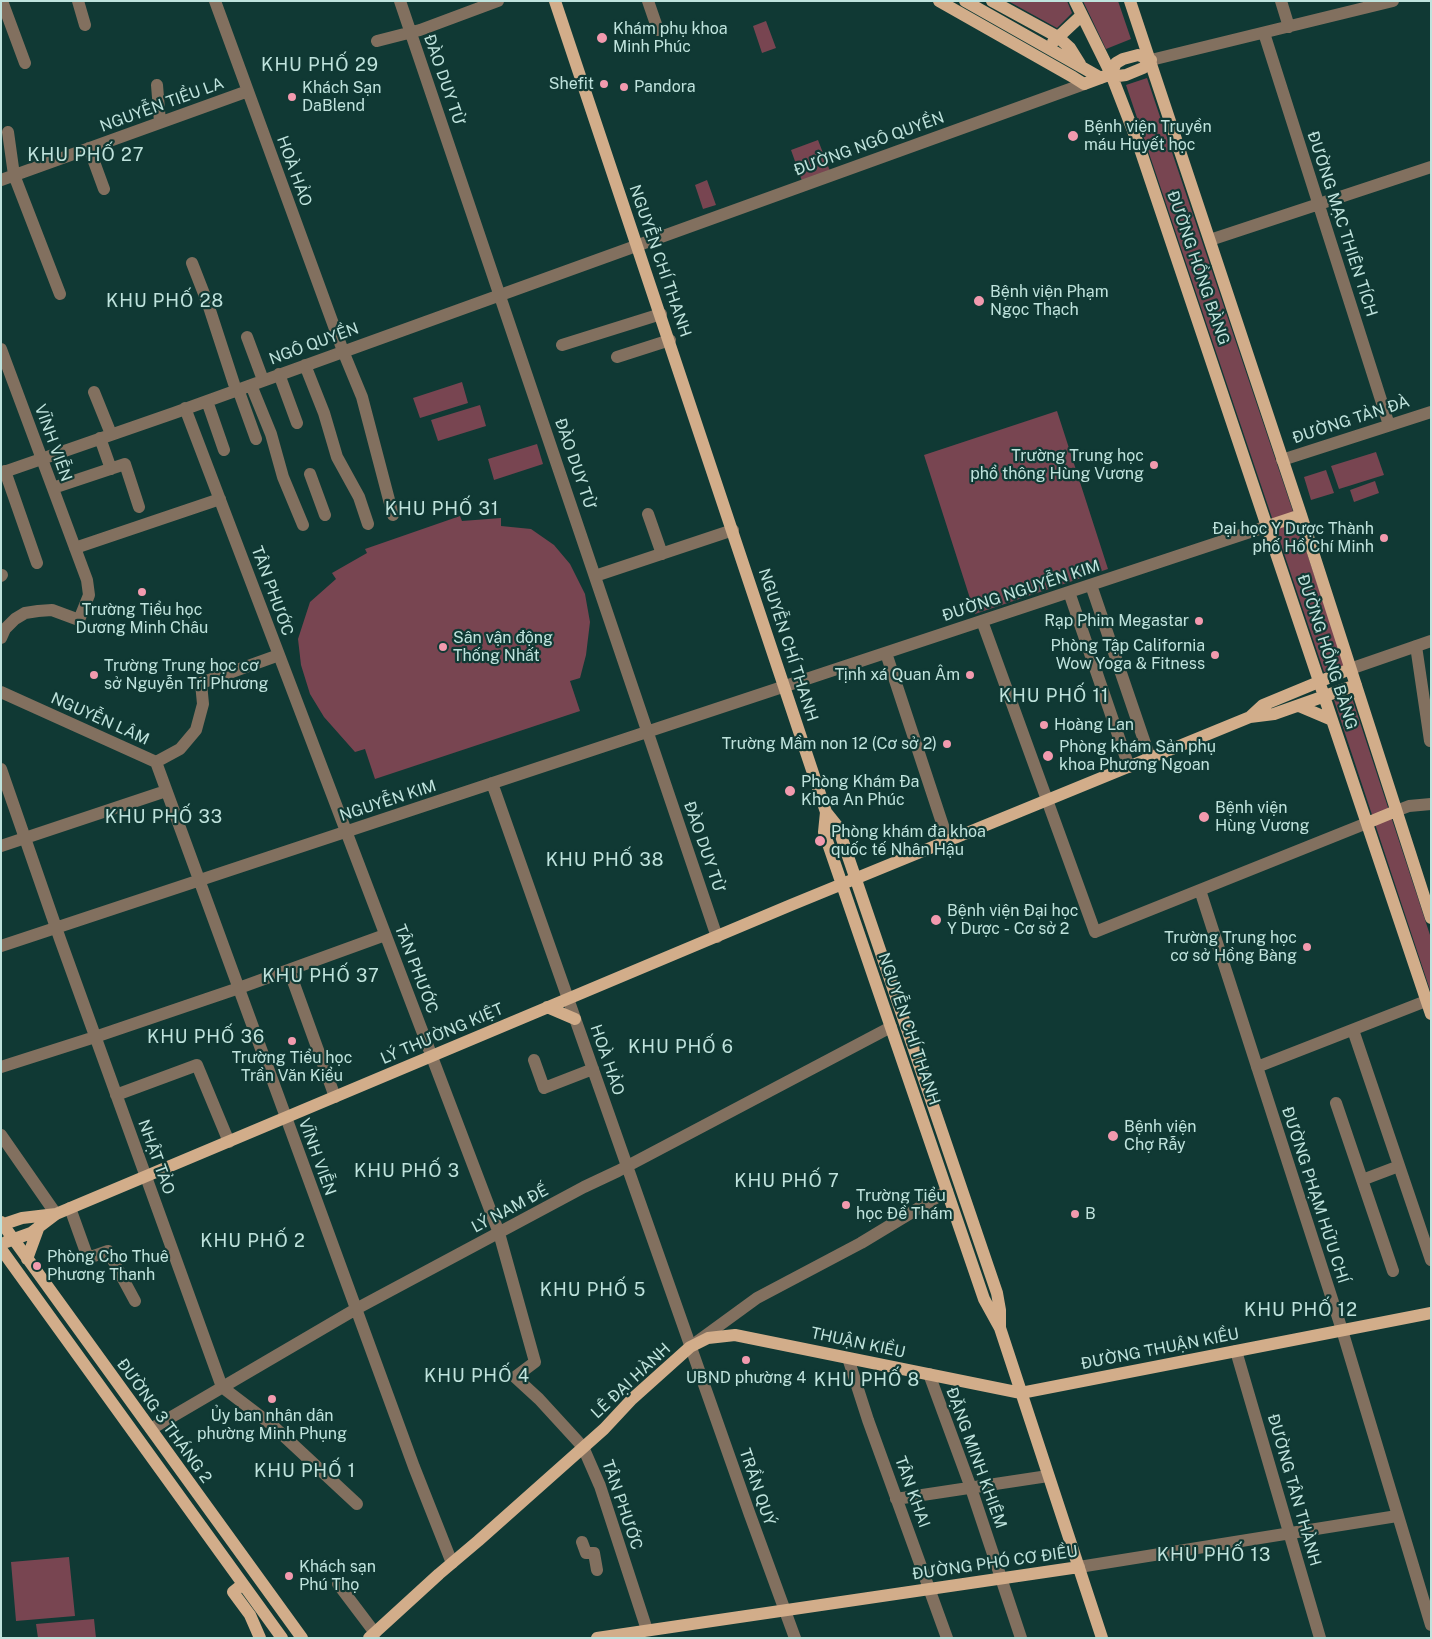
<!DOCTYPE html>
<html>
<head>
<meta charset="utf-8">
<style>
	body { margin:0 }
	#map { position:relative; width:1432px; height:1639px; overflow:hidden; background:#103934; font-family:"Public Sans",sans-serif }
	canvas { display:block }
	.frame { position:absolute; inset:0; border:2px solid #bfe3dd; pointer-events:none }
</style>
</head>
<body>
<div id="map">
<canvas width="1432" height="1639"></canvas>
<div class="frame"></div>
</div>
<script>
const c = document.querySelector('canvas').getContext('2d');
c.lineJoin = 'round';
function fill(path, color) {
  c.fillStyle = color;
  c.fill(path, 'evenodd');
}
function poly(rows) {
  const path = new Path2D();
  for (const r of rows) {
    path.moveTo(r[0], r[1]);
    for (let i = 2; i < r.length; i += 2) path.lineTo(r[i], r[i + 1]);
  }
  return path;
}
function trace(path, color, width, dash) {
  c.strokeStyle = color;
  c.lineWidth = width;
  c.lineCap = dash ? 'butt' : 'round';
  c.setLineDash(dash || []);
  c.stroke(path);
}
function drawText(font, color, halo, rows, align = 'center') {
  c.font = font + ' "Public Sans",sans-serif';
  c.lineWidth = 4.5;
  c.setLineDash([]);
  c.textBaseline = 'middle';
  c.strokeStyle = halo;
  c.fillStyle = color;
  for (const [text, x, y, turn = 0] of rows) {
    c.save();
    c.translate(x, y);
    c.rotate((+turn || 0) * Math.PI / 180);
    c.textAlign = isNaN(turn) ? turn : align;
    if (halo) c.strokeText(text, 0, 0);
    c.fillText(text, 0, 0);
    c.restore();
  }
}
const green = poly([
	[1008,1,1067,1,1072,13,1057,28],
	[1083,1,1118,1,1131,39,1106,49],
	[766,21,776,48,762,53,753,26],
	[1147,78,1345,666,1324,672,1126,85],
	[818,140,830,171,802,181,791,150],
	[707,180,716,205,703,209,695,185],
	[462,382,468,403,420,418,413,398],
	[480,405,486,426,438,441,431,420],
	[1057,411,1108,569,975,614,924,455],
	[537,444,543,464,494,480,488,459],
	[1376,452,1384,475,1339,489,1331,466],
	[1326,470,1334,493,1311,500,1304,477],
	[1375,481,1379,493,1354,502,1350,490],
	[460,516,462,521,501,518,501,526,531,529,554,545,570,564,585,594,590,622,586,655,580,678,570,681,580,711,375,779,365,749,355,752,324,717,310,694,301,665,298,639,310,602,336,579,332,573,367,553,365,549],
	[1351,695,1431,938,1431,993,1334,700],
	[69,1557,75,1616,16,1621,11,1562],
	[94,1619,96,1638,38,1638,36,1624]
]);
const minor = poly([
	[2,1,25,63],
	[78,1,85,25],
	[215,1,343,351,362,397,393,515],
	[400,1,717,937],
	[648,1,658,30],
	[1281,1,1289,27],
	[1264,33,1389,425],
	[377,41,420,30,498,1],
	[1151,60,1393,1],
	[157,85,160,122],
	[8,132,14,175,60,294],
	[89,148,104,189],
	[1,180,248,91],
	[1210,240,1431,167],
	[192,263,208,304,236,390],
	[247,337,263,380],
	[562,345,661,314],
	[1,349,87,580,89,595,79,620,52,610,38,611,25,613,15,619,5,629,1,638],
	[617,357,670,340],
	[305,365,324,413,337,457,359,497,368,524],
	[279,374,297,423],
	[251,385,271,434,283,477,303,525],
	[238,389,256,439],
	[94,392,111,434],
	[207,401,224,450],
	[185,408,499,1233,535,1362,515,1377,539,1399,583,1447,600,1486,647,1630],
	[100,438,111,469],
	[1282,460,1431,412],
	[5,471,37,563],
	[1,473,174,413,1084,84],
	[310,474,325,515],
	[53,488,125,464,139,507],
	[648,514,662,554],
	[75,548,220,499],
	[1,576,2,575],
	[595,576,733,530],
	[1091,585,1150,758],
	[1069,592,1129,767],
	[982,621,1095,932,1367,823],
	[1416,646,1430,741],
	[886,653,948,841],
	[1350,669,1431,641],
	[1,692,156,762,180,749,196,730,203,704,201,683,279,655],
	[156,762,414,1467,452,1563],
	[1,769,60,939,222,1387,272,1425,357,1504],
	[492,783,750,1515,795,1638],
	[1396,811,1409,806,1431,804],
	[1,846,166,791],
	[1200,890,1342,1330,1431,1625],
	[1,946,1268,526],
	[289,970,335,1097],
	[1353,1030,1431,1260],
	[534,1060,544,1088,593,1069],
	[1,1067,95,1037,239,988,385,935],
	[1257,1067,1426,1001],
	[116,1095,197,1065,229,1142],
	[1336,1103,1393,1271],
	[1,1135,56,1214],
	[1362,1180,1399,1166],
	[70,1208,88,1258,108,1251,135,1301],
	[698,1341,757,1298,861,1243,947,1191],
	[1236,1351,1320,1638],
	[848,1358,868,1420,947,1638],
	[929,1374,971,1488,1021,1638],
	[151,1429,356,1309,584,1187,618,1171,891,1027],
	[896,1499,1048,1476],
	[582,1542,586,1553,594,1553,597,1570],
	[1079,1567,1397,1516],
	[338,1584,375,1633]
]);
const major = poly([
	[555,1,826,812,824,832,984,1299,1000,1328,1102,1638],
	[939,1,1073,77,1084,84,1111,74,1118,76,1126,75,1143,68,1151,60],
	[965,1,1101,78],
	[992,1,1058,37,1070,48,1080,64],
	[1075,1,1111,74,1139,146,1431,1014],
	[1130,1,1301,515,1431,918],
	[1053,42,1082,15],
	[1111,74,1116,63,1123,59,1138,55,1151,60],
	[1268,526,1301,515],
	[1299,706,1332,720],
	[1250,717,1263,705,1350,669],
	[826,812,838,827,997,1293,1000,1310,1000,1328],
	[1367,823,1396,811],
	[547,1007,575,1019],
	[1,1222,302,1638],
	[1,1225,22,1218,56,1214,791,905,1250,717,1274,714,1356,685],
	[6,1242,31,1233,56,1214],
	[1,1249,282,1638],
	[27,1259,38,1229],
	[243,1584,233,1592,250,1615,260,1638],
	[369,1638,439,1574,478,1541,604,1429,632,1399,690,1347,708,1338,735,1335,1021,1393,1431,1313],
	[597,1638,1079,1567]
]);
const markers = [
	[602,38,6,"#f29aae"],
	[604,84,5,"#f29aae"],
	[624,87,5,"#f29aae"],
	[292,97,5,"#f29aae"],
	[1073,136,6,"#f29aae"],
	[979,301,6,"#f29aae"],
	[1154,465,5,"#f29aae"],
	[1384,538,5,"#f29aae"],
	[142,592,5,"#f29aae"],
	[1199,621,5,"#f29aae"],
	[443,647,5,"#f29aae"],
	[1215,655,5,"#f29aae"],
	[94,675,5,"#f29aae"],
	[970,675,5,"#f29aae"],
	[1044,725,5,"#f29aae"],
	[947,744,5,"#f29aae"],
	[1048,756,6,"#f29aae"],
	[790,791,6,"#f29aae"],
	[1204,817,6,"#f29aae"],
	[820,841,6,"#f29aae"],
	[936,920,6,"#f29aae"],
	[1307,947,5,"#f29aae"],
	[292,1041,5,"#f29aae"],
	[1113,1136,6,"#f29aae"],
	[846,1205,5,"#f29aae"],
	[1075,1214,5,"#f29aae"],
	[37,1266,5,"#f29aae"],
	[746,1360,5,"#f29aae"],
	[272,1399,5,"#f29aae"],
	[289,1576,5,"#f29aae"]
];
const poiNames = [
	["Khám phụ khoa",613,29],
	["Minh Phúc",613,47],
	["Shefit",594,84,"right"],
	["Pandora",634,87],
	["Khách Sạn",302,88],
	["DaBlend",302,106],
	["Bệnh viện Truyền",1084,127],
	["máu Huyết học",1084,145],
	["Bệnh viện Phạm",990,292],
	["Ngọc Thạch",990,310],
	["Trường Trung học",1144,456,"right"],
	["phổ thông Hùng Vương",1144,474,"right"],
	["Đại học Y Dược Thành",1374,529,"right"],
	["phố Hồ Chí Minh",1374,547,"right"],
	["Trường Tiểu học",142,610,"center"],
	["Dương Minh Châu",142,628,"center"],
	["Rạp Phim Megastar",1189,621,"right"],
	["Sân vận động",453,638],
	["Thống Nhất",453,656],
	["Phòng Tập California",1205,646,"right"],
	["Wow Yoga & Fitness",1205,664,"right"],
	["Trường Trung học cơ",104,666],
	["sở Nguyễn Tri Phương",104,684],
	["Tịnh xá Quan Âm",960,675,"right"],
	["Hoàng Lan",1054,725],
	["Trường Mầm non 12 (Cơ sở 2)",937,744,"right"],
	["Phòng khám Sản phụ",1059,747],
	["khoa Phương Ngoan",1059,765],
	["Phòng Khám Đa",801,782],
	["Khoa An Phúc",801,800],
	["Bệnh viện",1215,808],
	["Hùng Vương",1215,826],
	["Phòng khám đa khoa",831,832],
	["quốc tế Nhân Hậu",831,850],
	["Bệnh viện Đại học",947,911],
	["Y Dược - Cơ sở 2",947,929],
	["Trường Trung học",1297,938,"right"],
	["cơ sở Hồng Bàng",1297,956,"right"],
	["Trường Tiểu học",292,1058,"center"],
	["Trần Văn Kiểu",292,1076,"center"],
	["Bệnh viện",1124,1127],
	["Chợ Rẫy",1124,1145],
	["Trường Tiểu",856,1196],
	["học Đề Thám",856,1214],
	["B",1085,1214],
	["Phòng Cho Thuê",47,1257],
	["Phương Thanh",47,1275],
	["UBND phường 4",746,1378,"center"],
	["Ủy ban nhân dân",272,1416,"center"],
	["phường Minh Phụng",272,1434,"center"],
	["Khách sạn",299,1567],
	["Phú Thọ",299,1585]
];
const streetNames = [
	["ĐÀO DUY TỪ",444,80,71],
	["NGUYỄN TIỂU LA",162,105,-20],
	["ĐƯỜNG NGÔ QUYỀN",869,144,-20],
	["HOÀ HẢO",294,171,70],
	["ĐƯỜNG MẠC THIÊN TÍCH",1342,224,72],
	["NGUYỄN CHÍ THANH",660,261,71],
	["ĐƯỜNG HỒNG BÀNG",1198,268,71],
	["NGÔ QUYỀN",314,344,-20],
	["ĐƯỜNG TẢN ĐÀ",1351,420,-18],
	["VĨNH VIỄN",53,443,70],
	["ĐÀO DUY TỪ",575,464,71],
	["TÂN PHƯỚC",272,591,70],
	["ĐƯỜNG NGUYỄN KIM",1021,591,-18],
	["NGUYỄN CHÍ THANH",788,645,72],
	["ĐƯỜNG HỒNG BÀNG",1327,652,72],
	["NGUYỄN LÂM",100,719,24],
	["NGUYỄN KIM",388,801,-18],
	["ĐÀO DUY TỪ",704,847,71],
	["TÂN PHƯỚC",416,969,69],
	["NGUYỄN CHÍ THANH",909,1029,71],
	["LÝ THƯỜNG KIỆT",442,1034,-23],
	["HOÀ HẢO",607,1060,71],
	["NHẬT TẢO",156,1157,70],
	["VĨNH VIỄN",317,1157,70],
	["ĐƯỜNG PHẠM HỮU CHÍ",1315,1195,72],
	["LÝ NAM ĐẾ",510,1209,-28],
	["THUẬN KIỀU",858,1343,12],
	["ĐƯỜNG THUẬN KIỀU",1160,1349,-11],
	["LÊ ĐẠI HÀNH",631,1381,-43],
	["ĐƯỜNG 3 THÁNG 2",164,1421,54],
	["ĐẶNG MINH KHIÊM",976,1458,70],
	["TRẦN QUÝ",757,1487,71],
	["ĐƯỜNG TÂN THÀNH",1294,1490,74],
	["TÂN KHAI",912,1492,70],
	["TÂN PHƯỚC",622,1505,71],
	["ĐƯỜNG PHÓ CƠ ĐIỀU",995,1563,-8]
];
const neighbourhoodNames = [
	["KHU PHỐ 29",320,65],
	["KHU PHỐ 27",86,155],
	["KHU PHỐ 28",165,301],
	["KHU PHỐ 31",442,509],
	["KHU PHỐ 11",1054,696],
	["KHU PHỐ 33",164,817],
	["KHU PHỐ 38",605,860],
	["KHU PHỐ 37",321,976],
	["KHU PHỐ 36",206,1037],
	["KHU PHỐ 6",681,1047],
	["KHU PHỐ 3",407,1171],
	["KHU PHỐ 7",787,1181],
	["KHU PHỐ 2",253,1241],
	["KHU PHỐ 5",593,1290],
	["KHU PHỐ 12",1301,1310],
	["KHU PHỐ 4",477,1376],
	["KHU PHỐ 8",867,1380],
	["KHU PHỐ 1",305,1471],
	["KHU PHỐ 13",1214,1555]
];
fill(green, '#784551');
trace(minor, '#82705f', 12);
trace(major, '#d2ad8a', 12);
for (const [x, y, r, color] of markers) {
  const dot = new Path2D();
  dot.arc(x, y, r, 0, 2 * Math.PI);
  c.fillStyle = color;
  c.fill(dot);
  trace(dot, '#103934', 2);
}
drawText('16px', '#bfe3dd', '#103934', poiNames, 'left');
drawText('16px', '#bfe3dd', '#103934', streetNames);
c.letterSpacing = '1px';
drawText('18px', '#bfe3dd', '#103934', neighbourhoodNames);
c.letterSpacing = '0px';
</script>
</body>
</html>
